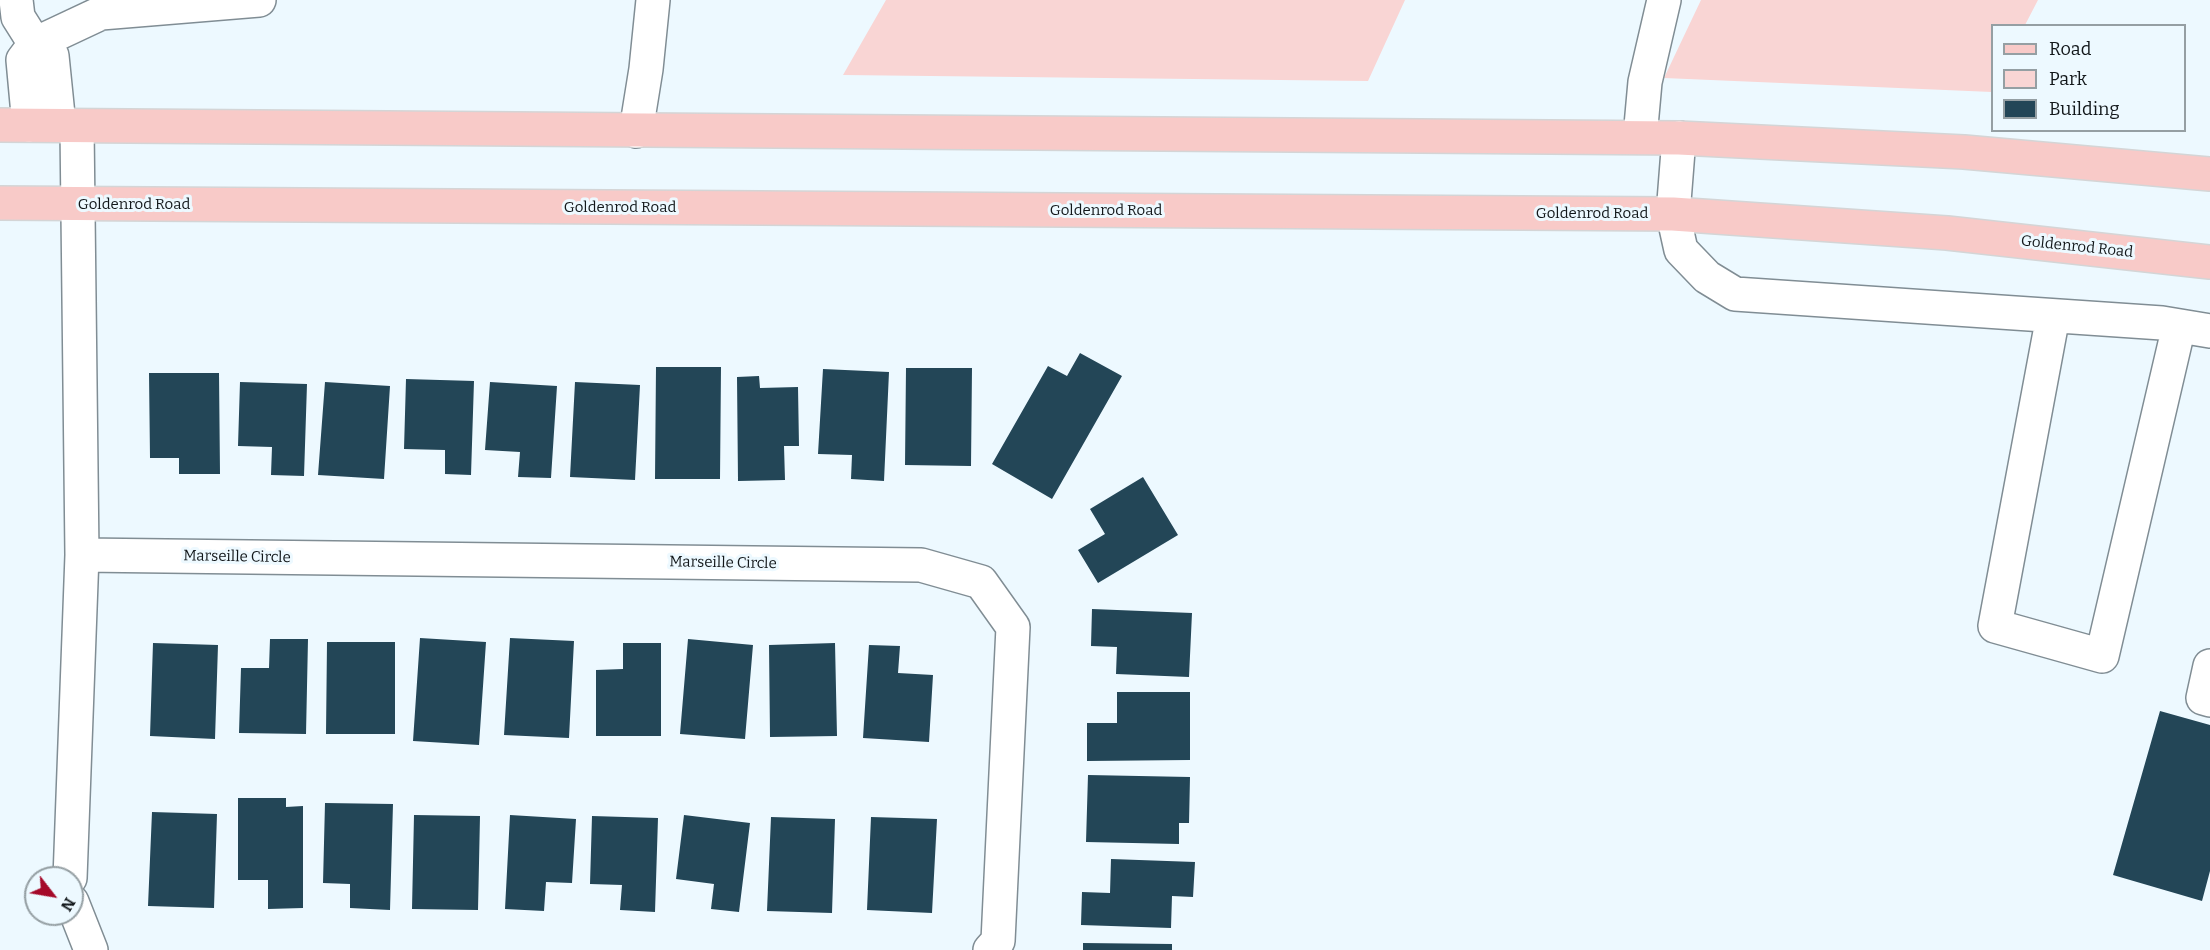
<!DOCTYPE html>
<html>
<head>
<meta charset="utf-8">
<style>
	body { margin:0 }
	#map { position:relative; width:2210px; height:950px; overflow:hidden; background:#edf9ff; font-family:Bitter,serif }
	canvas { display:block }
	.legend { position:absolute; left:1991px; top:24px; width:195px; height:108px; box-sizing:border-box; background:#edf9ff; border:2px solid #959fa3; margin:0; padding:8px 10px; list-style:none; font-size:18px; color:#12171a }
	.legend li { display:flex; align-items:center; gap:12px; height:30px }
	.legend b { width:30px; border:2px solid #959fa3 }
	.north { position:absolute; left:24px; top:866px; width:60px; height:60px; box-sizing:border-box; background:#edf9ff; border:2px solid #959fa3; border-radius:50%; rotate:121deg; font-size:16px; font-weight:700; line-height:24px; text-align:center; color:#12171a }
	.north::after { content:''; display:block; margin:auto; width:21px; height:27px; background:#a50929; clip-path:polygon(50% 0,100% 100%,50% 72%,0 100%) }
</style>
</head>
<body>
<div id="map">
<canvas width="2210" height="950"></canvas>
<ul class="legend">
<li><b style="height:8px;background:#f8cac8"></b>Road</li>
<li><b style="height:16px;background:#f9d5d4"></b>Park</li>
<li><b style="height:16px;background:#234657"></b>Building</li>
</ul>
<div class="north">N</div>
</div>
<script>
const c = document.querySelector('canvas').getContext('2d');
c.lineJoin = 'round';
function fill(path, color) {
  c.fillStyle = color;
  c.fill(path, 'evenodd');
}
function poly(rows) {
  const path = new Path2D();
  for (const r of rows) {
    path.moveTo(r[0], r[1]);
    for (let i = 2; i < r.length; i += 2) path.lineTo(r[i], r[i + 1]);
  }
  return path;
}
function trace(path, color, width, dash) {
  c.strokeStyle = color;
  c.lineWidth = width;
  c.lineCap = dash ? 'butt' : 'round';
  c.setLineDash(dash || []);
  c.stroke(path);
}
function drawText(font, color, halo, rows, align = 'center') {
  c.font = font + ' Bitter,serif';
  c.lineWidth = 6;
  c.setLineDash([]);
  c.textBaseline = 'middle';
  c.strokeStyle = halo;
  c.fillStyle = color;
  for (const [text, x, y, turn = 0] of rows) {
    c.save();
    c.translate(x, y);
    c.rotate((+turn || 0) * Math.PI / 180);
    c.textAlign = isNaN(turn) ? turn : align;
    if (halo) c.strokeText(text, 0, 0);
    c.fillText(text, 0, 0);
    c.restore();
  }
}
const green = poly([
	[886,0,1405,0,1368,81,843,75],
	[1701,0,2038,0,2025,25,1992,26,1992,92,1664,78]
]);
const building = poly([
	[1080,353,1122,376,1052,499,992,464,1048,366,1067,376],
	[656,367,721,367,720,479,655,479],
	[906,368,972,368,971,466,905,465],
	[823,369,889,372,884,481,851,479,852,455,818,454],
	[149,373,219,373,220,474,179,474,179,458,150,458],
	[759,376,760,388,798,387,799,446,784,446,785,480,738,481,737,377],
	[406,379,474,381,471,475,445,474,445,450,404,449],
	[240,382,307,384,304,476,271,475,272,447,238,446],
	[325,382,390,386,384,479,318,475],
	[490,382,557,386,551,478,518,477,520,452,485,450],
	[575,382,640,385,635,480,570,477],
	[1143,477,1178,535,1098,583,1078,550,1105,534,1090,509],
	[1092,609,1192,613,1189,677,1116,674,1117,647,1091,646],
	[420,638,486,642,479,745,413,741],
	[510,638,574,641,569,738,504,735],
	[270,639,308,639,306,734,239,733,241,668,269,668],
	[688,639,753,645,745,739,680,734],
	[327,642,395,642,395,734,326,734],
	[153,643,218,645,215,739,150,736],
	[623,643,661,643,661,736,596,736,596,670,623,669],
	[835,643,837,736,770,737,769,645],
	[869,645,900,646,898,673,933,675,929,742,863,738],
	[1117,692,1190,692,1190,760,1087,761,1087,723,1117,723],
	[2160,711,2210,725,2210,871,2202,901,2113,875],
	[1088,775,1190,777,1189,823,1179,823,1179,844,1086,842],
	[238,798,286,798,286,807,303,806,303,908,268,909,268,880,238,880],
	[325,803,393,804,390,910,350,908,350,884,323,883],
	[152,812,217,814,214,908,148,906],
	[414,815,480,816,478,910,412,909],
	[510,815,576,819,572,883,546,882,544,911,505,909],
	[684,815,750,823,739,912,711,909,714,884,676,879],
	[592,816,658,818,655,912,620,910,622,885,590,884],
	[771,817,835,819,832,913,767,911],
	[871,817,937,819,932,913,867,910],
	[1111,859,1195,862,1193,897,1172,896,1171,928,1081,925,1082,892,1110,893],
	[1083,943,1172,944,1172,950,1083,950]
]);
const minor = poly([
	[16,0,18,17,35,44,52,56,59,125],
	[29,125,23,60,35,44,101,13,259,0],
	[636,131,646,69,653,0],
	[1640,137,1645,82,1664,0],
	[1679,138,1673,214,1681,250,1707,277,1735,294,2162,323,2210,331],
	[2053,316,1995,626,2102,656,2179,326],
	[82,555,921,565,981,582,1013,627,998,941,990,950],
	[2210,666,2203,698,2210,700],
	[70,878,82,555,77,127],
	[72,902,91,950]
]);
const major = poly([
	[0,125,1679,138,1964,152,2210,174],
	[0,203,1673,214,1947,233,2210,262]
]);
const streetNames = [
	["Goldenrod Road",134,205],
	["Goldenrod Road",620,208],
	["Goldenrod Road",1106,211],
	["Goldenrod Road",1592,214],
	["Goldenrod Road",2077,247,6],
	["Marseille Circle",237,557,1],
	["Marseille Circle",723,563,1]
];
fill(green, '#f9d5d4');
fill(building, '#234657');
trace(minor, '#808d94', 36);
trace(major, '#d4d5d6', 36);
trace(minor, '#fff', 33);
trace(major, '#f8cac8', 33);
drawText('15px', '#12171a', '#edf9ff', streetNames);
</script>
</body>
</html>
